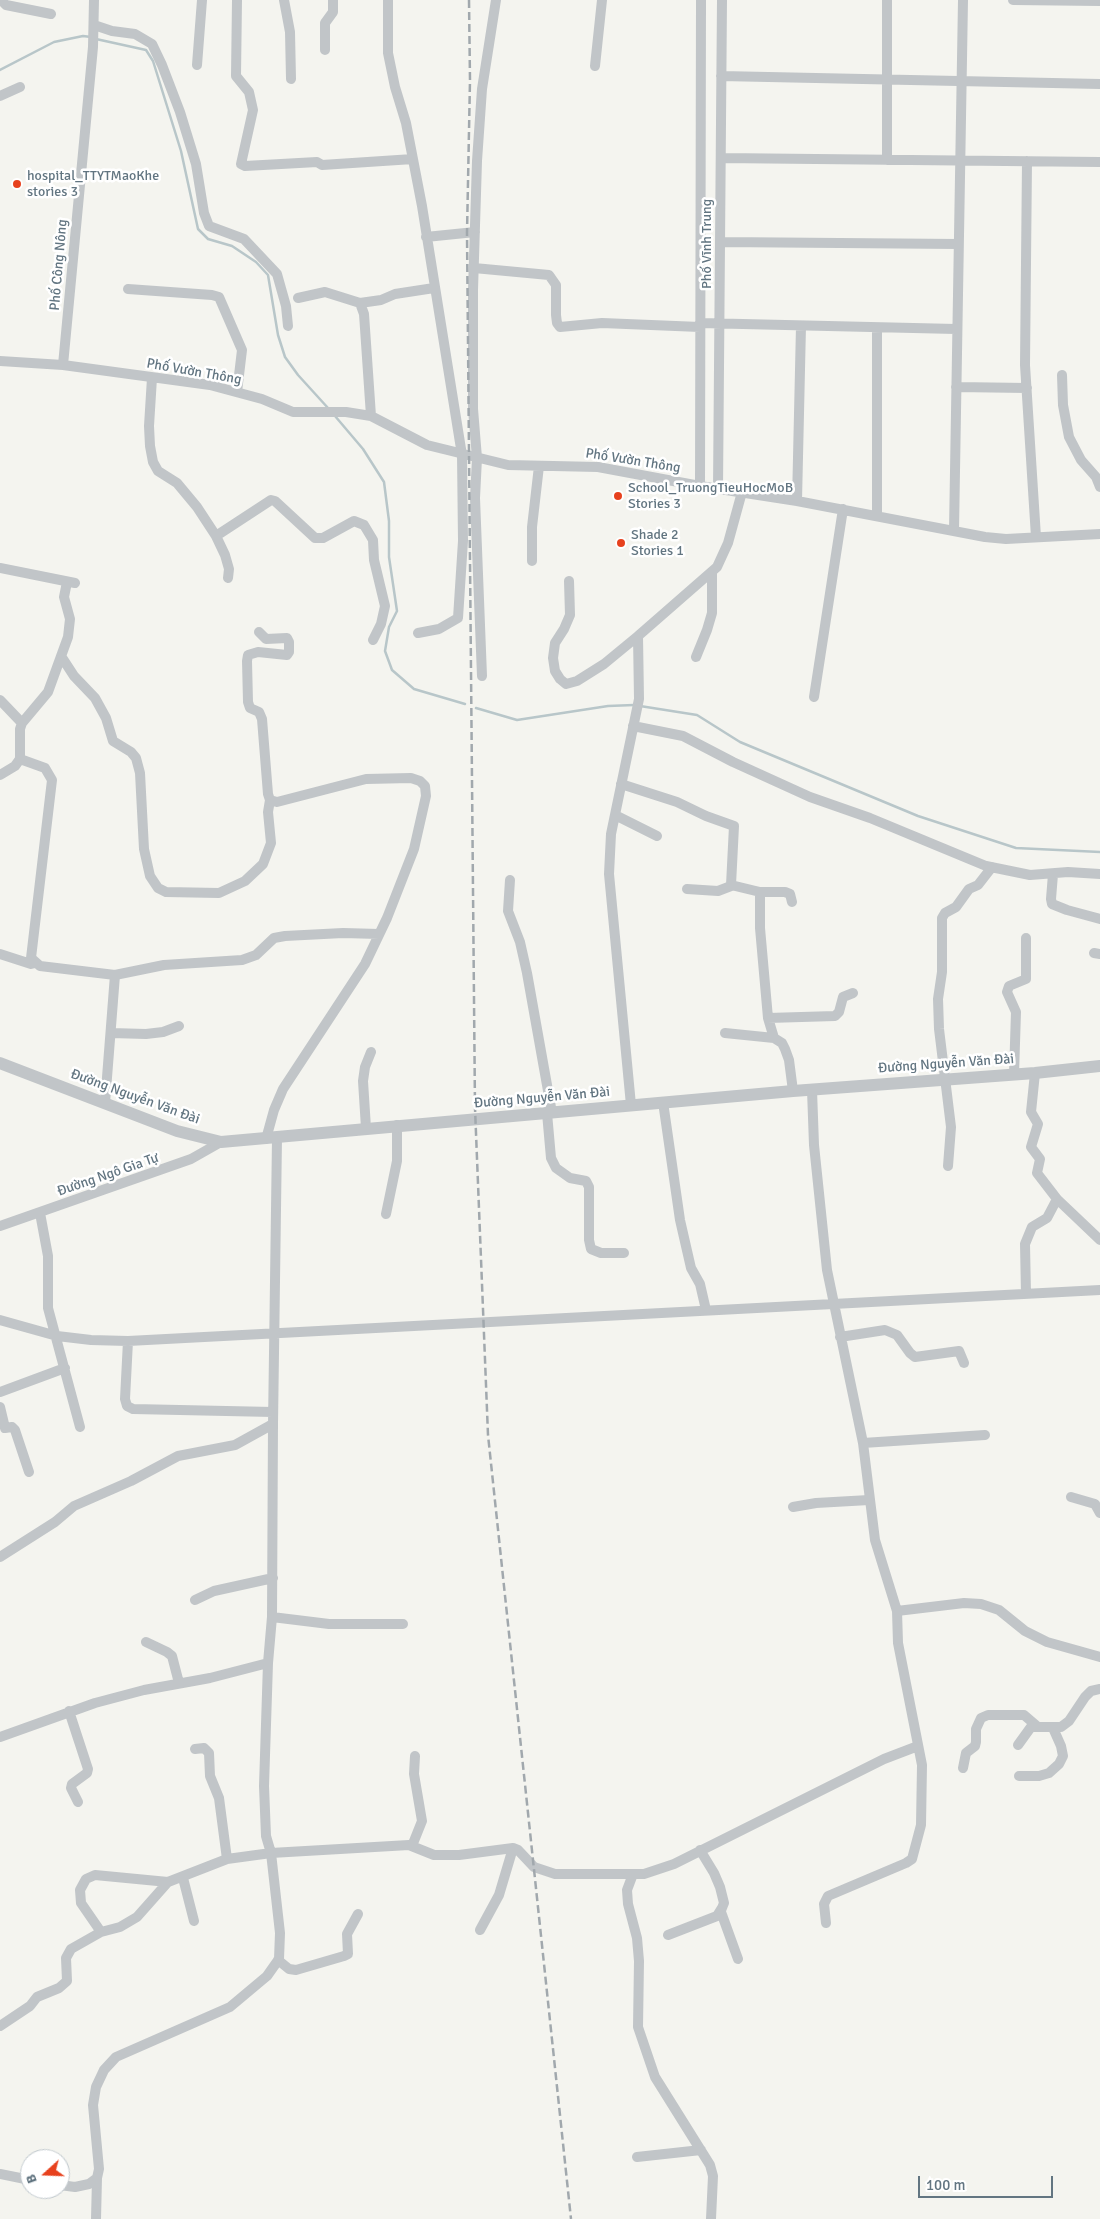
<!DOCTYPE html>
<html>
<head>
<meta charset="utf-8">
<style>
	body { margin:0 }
	#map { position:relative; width:1100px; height:2219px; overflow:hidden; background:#f4f4ef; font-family:Signika,sans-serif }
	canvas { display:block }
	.north { position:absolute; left:20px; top:2149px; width:50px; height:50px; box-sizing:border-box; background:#fff; border:1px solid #c0c8cd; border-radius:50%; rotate:250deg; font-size:14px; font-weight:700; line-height:20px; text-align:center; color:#627581 }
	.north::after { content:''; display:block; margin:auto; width:18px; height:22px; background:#e7411d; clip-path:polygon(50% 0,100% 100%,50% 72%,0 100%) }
	.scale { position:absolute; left:918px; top:2176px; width:135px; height:22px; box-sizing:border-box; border:2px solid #627581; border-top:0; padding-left:6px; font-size:15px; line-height:18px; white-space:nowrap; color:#627581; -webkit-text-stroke:4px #fff; paint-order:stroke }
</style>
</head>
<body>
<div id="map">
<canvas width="1100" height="2219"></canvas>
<div class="north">B</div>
<div class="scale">100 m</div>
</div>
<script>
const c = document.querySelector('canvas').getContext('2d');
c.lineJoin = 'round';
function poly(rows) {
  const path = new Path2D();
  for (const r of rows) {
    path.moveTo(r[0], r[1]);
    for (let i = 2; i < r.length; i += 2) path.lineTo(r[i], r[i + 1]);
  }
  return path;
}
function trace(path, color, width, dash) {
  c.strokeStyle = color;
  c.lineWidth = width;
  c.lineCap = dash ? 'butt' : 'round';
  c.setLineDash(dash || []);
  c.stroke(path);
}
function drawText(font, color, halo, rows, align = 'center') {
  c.font = font + ' Signika,sans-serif';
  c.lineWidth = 5;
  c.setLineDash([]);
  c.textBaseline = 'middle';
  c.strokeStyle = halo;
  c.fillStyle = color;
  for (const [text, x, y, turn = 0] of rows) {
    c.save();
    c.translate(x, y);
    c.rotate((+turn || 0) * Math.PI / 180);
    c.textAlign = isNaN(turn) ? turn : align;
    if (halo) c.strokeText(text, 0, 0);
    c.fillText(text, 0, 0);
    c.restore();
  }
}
const stream = poly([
	[96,39,146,50,153,61,181,151,198,229,208,239,232,246,256,262,268,275,278,335,285,357,298,375,328,408],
	[0,70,54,42,83,36,91,37],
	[335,416,363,449,384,482,389,521,389,557,397,611,389,627,385,651,392,670,414,689,465,704],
	[640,706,697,715,740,742,918,816,1016,848,1100,852],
	[476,708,517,720,608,706,634,705]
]);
const minor = poly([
	[1,0,6,5,51,14],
	[237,0,236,76,249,92,253,110,241,164,245,166,317,162,322,165,413,159],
	[284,0,290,32,291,79],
	[388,0,388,53,395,87,406,123,422,206,462,455,463,541,458,618,439,629,418,633],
	[887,0,887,160],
	[1013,0,1100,1],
	[94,25,112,31,135,34,152,44,162,65,180,112,196,164,204,213,209,226,244,239,277,274,286,306,288,326],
	[325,50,325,23,333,12,333,0],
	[197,65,202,0],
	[595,66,602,0],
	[721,76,1100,84],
	[0,96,20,87],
	[721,158,1100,162],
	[1027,161,1025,365,1036,537],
	[426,237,475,232],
	[721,242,958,244],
	[474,268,549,275,556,285,556,315,557,323,560,327,602,323,700,327],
	[128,289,212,295,219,297,242,350,237,392],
	[298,298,325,292,360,303,364,314,371,416],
	[360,303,381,300,395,294,434,288],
	[700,323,956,329],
	[0,361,63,365,210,385,262,399,293,412,346,412,371,416,427,445,508,465,598,467,700,486,797,501,985,537,1006,539,1100,534],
	[63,365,93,47,94,0],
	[1062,375,1063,405,1069,437,1081,460,1096,477,1100,487],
	[152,378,149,426,150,446,153,462,158,471,177,483,197,507,216,536,225,555,229,569,228,578],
	[956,387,1027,388],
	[700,486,701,0],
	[718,489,722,0],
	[797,501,801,326],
	[877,515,877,328],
	[954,530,963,0],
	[216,536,271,500,275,501,315,538,323,538,354,521,364,525,373,540,374,560,385,606,381,624,373,640],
	[532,561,532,527,539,466],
	[0,568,75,583],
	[569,581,570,615,564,629,555,643,553,658,555,671,560,679,566,684,577,681,604,664,638,636],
	[259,632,266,639,287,638,289,642,289,652,287,655,258,652,248,655,247,661,248,702,250,708,259,712,262,719,268,794,270,800,277,802,366,779,411,778,420,781,425,786,426,796,414,849,387,918,365,964,283,1089,274,1110,266,1139],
	[61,656,74,676,95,698,106,718,113,741,131,752,136,758,140,773,144,849,150,876,158,888,166,892,219,893,245,881,263,864,271,843,268,812,270,800],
	[696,657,707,630,712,613,712,572],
	[482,676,475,498,477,458,473,409,473,290,477,161,482,89,496,0],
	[814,697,843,509],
	[0,700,22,723],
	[633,726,683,736,733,762,810,797,870,818,986,866,1030,875,1068,872,1100,874],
	[20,759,45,768,52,780,31,958,40,966,115,975,105,1103],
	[0,775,15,766,20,759,20,729,22,723,48,692,68,637,70,619,64,597,67,582],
	[621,784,677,802,706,816,734,826,731,885,760,892,785,892,790,894,792,902],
	[615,815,657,836],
	[1053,874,1051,899,1052,904,1067,910,1100,919],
	[510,880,508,911,520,942,527,973,552,1113],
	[687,889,718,891,731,886],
	[760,892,760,928,768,1018,774,1038,782,1043,785,1049,789,1060,793,1091],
	[1094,953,1100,954],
	[0,954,31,964,35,963],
	[115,975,164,965,242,960,256,955,274,938,285,936,343,933,379,934],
	[768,1018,835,1016,839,1012,843,997,853,993],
	[111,1033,146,1034,163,1032,179,1026],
	[725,1033,774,1038],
	[1035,1073,1031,1112,1038,1124,1031,1147,1040,1159,1037,1173,1057,1199,1100,1240],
	[1014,1074,1016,1012,1007,992,1009,986,1026,979,1026,938],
	[812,1090,814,1145,827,1270,863,1443,875,1540,897,1611,898,1643,922,1765,921,1825,912,1859,906,1863,828,1896,824,1904,826,1923],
	[663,1102,680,1220,691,1268,700,1284,706,1310],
	[631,1105,609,874,611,834,639,699,638,636,717,567,728,543,742,492],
	[547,1113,551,1158,556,1168,570,1178,586,1181,589,1187,589,1240,591,1249,601,1253,624,1253],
	[366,1128,363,1081,365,1067,371,1052],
	[948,1166,951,1127,939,1029,938,999,942,972,942,918,945,913,956,907,969,889,978,885,992,867],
	[40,1213,48,1256,48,1308,80,1427],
	[386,1214,397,1161,397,1125],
	[0,1226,191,1159,221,1142],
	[1026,1294,1025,1244,1032,1227,1047,1218,1057,1199],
	[0,1320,57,1336,91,1340,128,1341,1100,1290],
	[840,1337,885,1330,897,1335,910,1353,915,1357,959,1351,964,1363],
	[128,1341,125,1399,127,1406,133,1409,273,1412],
	[0,1392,65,1368],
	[0,1407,5,1428,12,1427,15,1430,29,1472],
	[863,1443,985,1435],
	[1071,1497,1095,1504,1100,1513],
	[793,1507,816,1503,869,1500],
	[0,1557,55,1522,74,1506,131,1481,178,1456,235,1445,273,1424],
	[195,1600,214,1591,273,1578],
	[897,1611,964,1603,981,1604,999,1610,1025,1631,1047,1642,1100,1657],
	[272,1617,329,1624,403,1624],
	[146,1642,167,1652,172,1656,179,1683],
	[69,1711,88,1769,87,1773,72,1784,71,1788,78,1802],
	[0,1737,95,1703,144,1690,210,1678,268,1663,272,1617,273,1424,277,1138],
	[1018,1745,1031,1727,1061,1727,1069,1721,1085,1697,1091,1691,1100,1689],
	[195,1749,204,1748,209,1753,210,1776,219,1798,227,1859],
	[963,1768,966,1753,975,1746,976,1742,976,1729,981,1718,988,1715,1024,1715,1038,1727],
	[1019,1776,1039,1776,1049,1773,1059,1764,1063,1756,1061,1746,1053,1728],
	[412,1846,422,1821,414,1774,415,1756],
	[633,1874,627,1890,628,1904,637,1938,639,1961,638,2027,655,2077,710,2165,713,2176,711,2219],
	[183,1878,194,1921],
	[721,1912,738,1959],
	[480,1930,499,1895,513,1848],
	[101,1932,81,1903,80,1890,86,1879,95,1875,168,1882],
	[668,1935,717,1916,722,1908,724,1903,720,1887,714,1873,700,1850],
	[278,1960,289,1969,296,1970,344,1956,348,1954,347,1934,358,1914],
	[0,2026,30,2006,37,1997,59,1988,67,1981,66,1958,71,1949,101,1932,120,1927,137,1917,168,1882,227,1859,271,1853,409,1845,434,1855,459,1855,513,1848,518,1850,534,1867,555,1874,644,1874,674,1864,884,1759,918,1746],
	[637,2157,701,2150],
	[0,2174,30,2180],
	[60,2185,75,2187,89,2184,97,2178,99,2169,93,2105,96,2087,104,2070,116,2057,230,2007,267,1976,279,1959,280,1933,271,1853,266,1836,264,1786,268,1663],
	[96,2219,97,2178]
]);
const tertiary = poly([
	[0,1063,177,1131,221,1142,793,1091,1035,1073,1100,1066]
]);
const rail = poly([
	[469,0,470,80,467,233,475,1108,488,1435,571,2219]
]);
const markers = [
	[17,184,5,"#e7411d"],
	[618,496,5,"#e7411d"],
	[621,543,5,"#e7411d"]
];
const poiNames = [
	["hospital_TTYTMaoKhe",27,176],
	["stories 3",27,192],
	["School_TruongTieuHocMoB",628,488],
	["Stories 3",628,504],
	["Shade 2",631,535],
	["Stories 1",631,551]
];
const streetNames = [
	["Phố Vĩnh Trung",707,244,-90],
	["Phố Công Nông",59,265,-85],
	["Phố Vườn Thông",194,372,10],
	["Phố Vườn Thông",633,461,9],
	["Đường Nguyễn Văn Đài",946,1064,-4],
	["Đường Nguyễn Văn Đài",135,1097,20],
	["Đường Nguyễn Văn Đài",542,1098,-5],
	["Đường Ngô Gia Tự",108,1175,-19]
];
trace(stream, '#b8c6c9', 2.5);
trace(minor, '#c1c5c8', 10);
trace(tertiary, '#c1c5c8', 12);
trace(rail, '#a1a8ad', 2.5, [8, 4]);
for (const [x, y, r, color] of markers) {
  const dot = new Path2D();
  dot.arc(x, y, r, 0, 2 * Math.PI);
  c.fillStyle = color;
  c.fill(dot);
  trace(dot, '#fff', 2);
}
drawText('14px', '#627581', '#fff', poiNames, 'left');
drawText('14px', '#627581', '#fff', streetNames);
</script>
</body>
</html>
